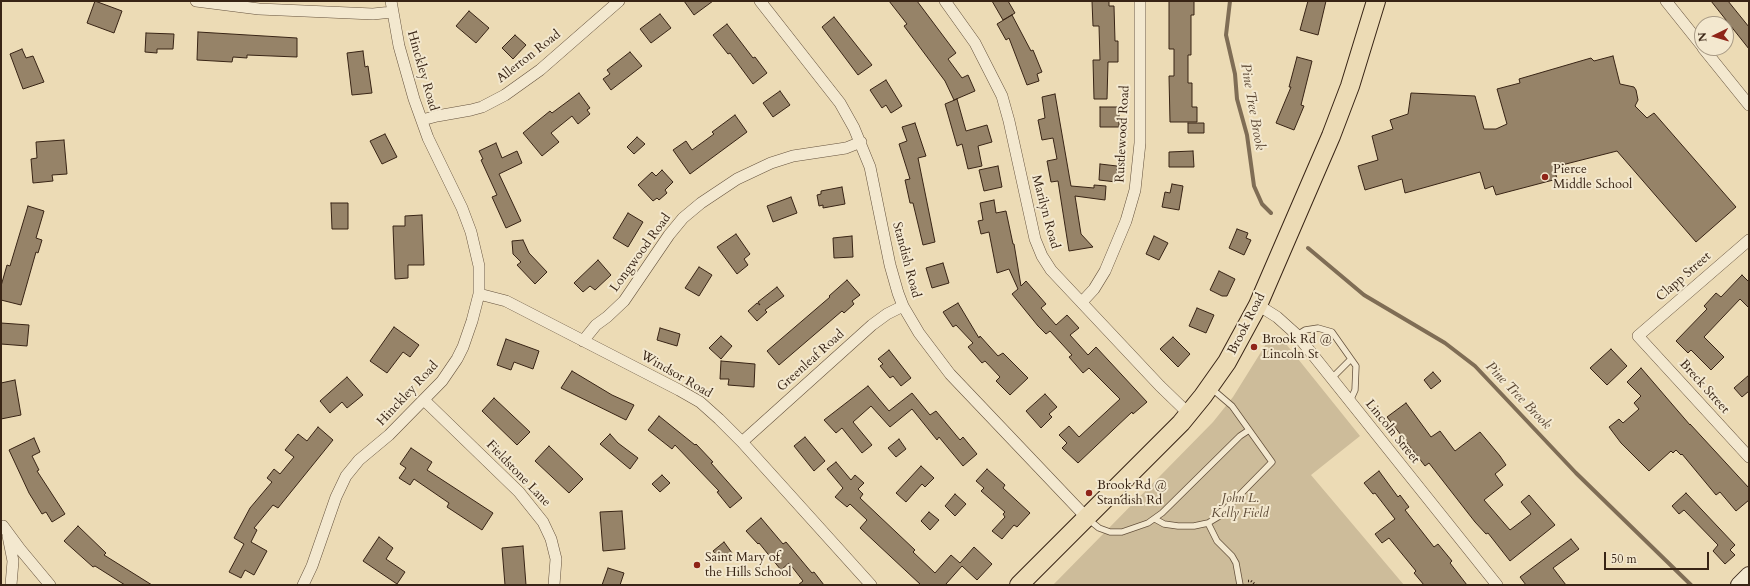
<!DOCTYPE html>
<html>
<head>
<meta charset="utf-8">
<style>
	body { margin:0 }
	#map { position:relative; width:1750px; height:586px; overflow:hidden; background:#ecdbb5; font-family:Cardo,serif }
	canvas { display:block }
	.frame { position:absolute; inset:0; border:2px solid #382415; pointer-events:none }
	.north { position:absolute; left:1694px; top:16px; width:40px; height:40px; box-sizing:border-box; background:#f3e8cf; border:1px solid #a89a85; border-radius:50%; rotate:265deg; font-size:11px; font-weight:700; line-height:16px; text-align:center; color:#382415 }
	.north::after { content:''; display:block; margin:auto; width:14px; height:18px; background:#8f2418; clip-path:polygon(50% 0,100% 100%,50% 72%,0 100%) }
	.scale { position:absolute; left:1604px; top:552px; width:105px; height:18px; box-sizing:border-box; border:2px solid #382415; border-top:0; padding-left:5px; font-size:12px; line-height:14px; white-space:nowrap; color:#382415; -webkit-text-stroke:3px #f3e8cf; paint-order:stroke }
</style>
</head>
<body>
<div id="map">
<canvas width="1750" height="586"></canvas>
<div class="frame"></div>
<div class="north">N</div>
<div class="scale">50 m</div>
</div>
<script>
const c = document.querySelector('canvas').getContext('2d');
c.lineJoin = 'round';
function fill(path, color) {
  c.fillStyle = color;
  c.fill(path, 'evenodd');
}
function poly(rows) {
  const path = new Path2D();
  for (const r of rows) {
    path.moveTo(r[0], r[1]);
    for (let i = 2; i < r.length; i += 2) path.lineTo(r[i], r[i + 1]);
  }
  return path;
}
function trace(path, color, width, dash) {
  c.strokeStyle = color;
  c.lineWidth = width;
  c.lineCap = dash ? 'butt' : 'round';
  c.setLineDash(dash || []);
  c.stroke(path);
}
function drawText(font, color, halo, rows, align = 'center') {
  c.font = font + ' Cardo,serif';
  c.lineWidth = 4;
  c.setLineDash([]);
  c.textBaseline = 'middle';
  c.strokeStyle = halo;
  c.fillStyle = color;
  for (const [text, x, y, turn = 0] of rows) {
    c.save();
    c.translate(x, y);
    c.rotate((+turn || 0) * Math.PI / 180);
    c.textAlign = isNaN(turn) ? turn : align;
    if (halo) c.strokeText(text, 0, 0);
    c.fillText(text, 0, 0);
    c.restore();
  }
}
const green = poly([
	[1276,339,1286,344,1360,436,1311,475,1404,585,1053,585,1213,422,1233,397,1266,344,1269,341]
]);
const stream = poly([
	[1230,1,1226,35,1235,74,1237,99,1247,135,1254,186,1262,204,1271,213],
	[1308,248,1364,295,1445,343,1475,366,1576,473,1691,585]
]);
const building = poly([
	[95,1,122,11,114,33,87,23,95,1],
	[684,1,713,1,694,15,684,1],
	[889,1,917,1,956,53,948,59,962,78,968,75,975,91,954,100,945,81,904,26,907,24,889,1],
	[992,1,1008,1,1015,13,1003,20,992,1],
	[1092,1,1109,1,1109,6,1114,6,1115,41,1118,41,1118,62,1108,62,1107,99,1094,99,1093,60,1100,60,1099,26,1093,26,1092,1],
	[1169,1,1194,1,1194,15,1191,15,1191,55,1188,55,1188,83,1192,83,1192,107,1197,107,1197,122,1170,122,1169,76,1174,76,1174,49,1169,49,1169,1],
	[1308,1,1326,1,1318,35,1300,30,1308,1],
	[1711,1,1728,1,1749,27,1749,49,1711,1],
	[469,11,489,28,476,43,456,26,469,11],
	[660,14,671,28,651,43,640,29,660,14],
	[1012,15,1031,51,1033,50,1042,72,1037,74,1039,81,1027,85,1009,38,1006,40,997,24,1012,15],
	[834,17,872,65,858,75,822,27,834,17],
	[727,24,753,58,755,57,767,73,753,84,730,53,728,54,713,35,727,24],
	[198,32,297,38,297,57,247,55,247,58,233,57,232,62,197,60,198,32],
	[146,33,174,34,173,49,157,49,157,53,145,52,146,33],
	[515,35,526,45,513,59,502,48,515,35],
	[22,49,26,58,33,56,44,82,23,89,10,54,22,49],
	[363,51,365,67,368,66,372,93,352,95,347,53,363,51],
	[630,52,642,66,611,90,603,79,610,74,607,70,630,52],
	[1613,56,1620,84,1634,87,1636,90,1638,100,1635,106,1647,118,1654,113,1736,207,1696,242,1617,151,1554,167,1557,179,1496,195,1493,186,1485,189,1480,172,1405,193,1402,179,1365,190,1358,166,1378,160,1372,136,1393,129,1390,120,1408,114,1411,93,1475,96,1484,129,1496,129,1507,124,1497,89,1520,83,1519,79,1591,58,1594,61,1613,56],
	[1297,57,1312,61,1301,105,1304,106,1294,130,1276,123,1291,87,1289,87,1297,57],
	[886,80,902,106,891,113,886,105,882,108,870,90,886,80],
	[780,91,790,105,773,117,763,103,780,91],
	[579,93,590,108,587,110,590,114,578,124,572,116,551,133,559,142,542,156,523,133,550,111,552,113,579,93],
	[1055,94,1071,186,1094,188,1094,185,1106,186,1105,200,1075,196,1081,234,1093,247,1069,251,1058,181,1051,182,1047,161,1057,159,1053,138,1042,140,1038,120,1045,118,1042,97,1055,94],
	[957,99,966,131,987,125,992,142,978,146,982,166,968,169,962,144,957,146,945,104,957,99],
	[1100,107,1119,107,1119,127,1100,127,1100,107],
	[735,115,747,132,690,174,673,150,686,141,692,150,714,134,712,132,735,115],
	[915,123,926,156,918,158,935,242,923,245,913,203,910,203,905,180,910,179,899,144,907,141,902,127,915,123],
	[1188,123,1204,123,1204,133,1188,133,1188,123],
	[385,134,397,157,382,164,370,141,385,134],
	[637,137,645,144,634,154,627,147,637,137],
	[64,140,67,174,52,175,53,181,33,183,31,159,37,158,36,142,64,140],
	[496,143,502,158,517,151,522,163,499,174,521,221,506,228,492,197,497,195,481,160,483,159,479,151,496,143],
	[1193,151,1194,167,1169,167,1169,152,1193,151],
	[1100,164,1117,166,1116,182,1099,180,1100,164],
	[998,166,1002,187,984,191,979,170,998,166],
	[662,170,673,182,665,190,667,193,659,200,657,198,653,201,638,185,652,172,656,176,662,170],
	[1172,184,1183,186,1179,210,1162,207,1165,192,1170,193,1172,184],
	[842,187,845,204,823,208,823,205,819,206,817,195,821,194,821,191,842,187],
	[791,197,797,213,773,222,767,206,791,197],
	[994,200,996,213,1006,211,1013,244,1014,244,1021,286,1026,281,1046,304,1041,308,1056,325,1067,315,1079,328,1070,335,1088,355,1096,347,1147,402,1133,414,1132,412,1078,463,1062,448,1067,443,1059,435,1069,426,1079,437,1120,399,1089,368,1083,373,1069,357,1072,355,1050,331,1046,334,1038,326,1012,294,1018,289,1009,269,997,273,989,232,981,234,978,221,983,220,980,203,994,200],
	[331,203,348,203,348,229,332,229,331,203],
	[28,206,44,211,36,238,42,240,38,253,36,252,21,305,1,300,1,286,7,265,10,266,28,206],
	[628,213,643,222,628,247,613,238,628,213],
	[422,215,424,265,408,265,408,278,395,279,393,226,405,226,405,216,422,215],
	[1237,229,1248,233,1246,238,1251,240,1244,255,1229,248,1237,229],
	[736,234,750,254,744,259,748,265,737,274,717,247,736,234],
	[852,236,853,257,834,258,833,238,852,236],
	[1154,236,1168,243,1159,260,1146,254,1154,236],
	[523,240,529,253,547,272,535,284,517,265,521,262,513,254,512,241,523,240],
	[598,260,611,275,595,290,590,286,583,292,574,283,598,260],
	[943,263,949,283,932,288,926,268,943,263],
	[699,267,712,275,699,296,685,288,699,267],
	[1219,271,1235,279,1227,296,1222,296,1210,290,1219,271],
	[1742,275,1749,282,1749,308,1740,299,1704,337,1724,357,1711,370,1691,350,1688,353,1676,341,1707,309,1704,306,1716,293,1721,297,1742,275],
	[847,280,860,295,852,301,854,304,844,313,842,311,779,365,767,351,830,297,829,296,847,280],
	[777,287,784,296,765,310,767,312,757,321,748,311,757,303,760,305,758,302,777,287],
	[958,303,979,338,980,336,998,356,1003,353,1028,378,1010,395,996,381,1000,377,985,361,982,363,968,347,973,343,956,325,953,327,943,312,958,303],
	[1197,308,1214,315,1206,333,1189,326,1197,308],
	[1,323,29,325,27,346,1,344,1,323],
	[394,327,419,345,410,357,403,352,387,373,370,361,394,327],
	[660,328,680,334,677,346,657,340,660,328],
	[721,336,732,346,721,359,709,348,721,336],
	[1173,337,1190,354,1178,367,1160,349,1173,337],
	[506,339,539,351,533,369,514,362,511,370,497,365,506,339],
	[1611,349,1627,366,1607,385,1590,368,1611,349],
	[889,350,911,378,901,386,893,376,890,378,880,366,883,364,878,359,889,350],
	[721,361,755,364,754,387,728,385,729,379,720,379,721,361],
	[1641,368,1690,425,1690,424,1749,488,1749,500,1736,511,1720,492,1716,495,1682,454,1681,455,1676,450,1673,453,1671,451,1649,471,1621,443,1609,427,1619,419,1623,423,1639,409,1634,403,1641,396,1627,382,1641,368],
	[572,371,612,395,634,405,626,420,561,388,572,371],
	[1433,372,1441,381,1431,389,1424,380,1433,372],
	[1749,375,1749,391,1742,397,1734,388,1749,375],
	[347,377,363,395,347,408,342,402,330,413,320,401,347,377],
	[15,380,21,415,1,419,1,383,15,380],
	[868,386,889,411,912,393,930,415,936,411,960,440,963,437,977,454,963,466,939,437,937,440,912,409,890,427,871,406,853,422,872,445,862,453,842,428,836,433,824,420,868,386],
	[1045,394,1057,407,1049,414,1052,417,1041,428,1026,411,1045,394],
	[494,398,530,432,517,445,482,411,494,398],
	[1406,403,1431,437,1440,431,1455,451,1480,432,1500,456,1506,465,1495,474,1503,485,1484,500,1510,530,1531,514,1521,502,1529,495,1555,525,1510,561,1488,533,1486,534,1475,522,1429,463,1425,466,1387,417,1406,403],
	[659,416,695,445,696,444,713,462,711,463,742,498,730,508,717,492,719,491,675,445,672,449,648,430,659,416],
	[318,427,333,440,278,508,273,505,254,528,257,530,251,542,267,551,254,575,245,570,241,578,229,572,244,544,234,538,250,508,272,482,267,478,274,469,280,474,294,457,285,450,298,434,307,441,318,427],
	[610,434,618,443,638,458,630,469,600,444,610,434],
	[805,437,825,461,814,471,794,446,805,437],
	[34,438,40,452,32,456,39,470,37,471,65,514,52,522,46,512,42,514,29,493,9,450,34,438],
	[899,439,906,449,896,457,888,448,899,439],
	[549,446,583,479,569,493,535,461,549,446],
	[411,448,432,462,427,470,493,513,482,530,447,507,449,503,414,479,410,485,399,478,406,468,400,464,411,448],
	[836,462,851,480,855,475,864,483,858,489,863,494,860,498,915,550,913,552,935,573,951,555,960,563,974,547,992,564,977,580,962,566,946,584,948,585,921,585,860,528,867,520,850,504,847,507,835,497,843,488,827,469,836,462],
	[921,466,934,478,925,487,922,484,906,502,896,493,921,466],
	[987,469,1005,485,1003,488,1030,513,1017,527,1014,525,1002,539,992,531,1005,517,1003,514,1005,512,981,491,984,488,976,481,987,469],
	[1379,471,1398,497,1400,495,1409,507,1405,510,1434,547,1438,544,1452,561,1450,563,1467,585,1424,585,1414,573,1416,571,1389,538,1382,543,1375,534,1395,519,1375,493,1373,494,1364,483,1379,471],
	[662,475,670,483,660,492,652,484,662,475],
	[1686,493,1735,545,1730,550,1735,555,1725,564,1713,551,1718,545,1684,510,1679,514,1672,506,1686,493],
	[955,494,966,504,955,516,945,506,955,494],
	[622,511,625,549,603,551,600,512,622,511],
	[929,512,939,520,930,530,921,521,929,512],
	[761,518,783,544,786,542,812,573,814,572,824,585,798,585,803,581,789,563,781,570,759,543,758,544,746,531,761,518],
	[78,526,106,553,104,555,152,585,125,585,95,566,93,567,64,541,78,526],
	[379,537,393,548,386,559,405,572,397,584,363,561,379,537],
	[1571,539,1579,549,1553,568,1566,585,1526,585,1520,577,1571,539],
	[724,542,732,553,722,562,713,551,724,542],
	[523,546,526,585,505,585,502,548,523,546],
	[608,568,624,573,620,585,602,585,608,568]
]);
const path = poly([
	[1248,581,1251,581,1256,585]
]);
const lane = poly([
	[1297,335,1305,330,1318,328,1332,332,1356,366,1355,390,1350,401],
	[1332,378,1351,359],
	[1088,519,1099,528,1110,532,1122,532,1148,523,1162,513,1240,436,1249,430],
	[1155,519,1164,524,1178,526,1194,526,1208,523,1218,517,1272,462,1232,406,1211,388],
	[1208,523,1217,541,1232,556,1236,563,1240,585]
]);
const street = poly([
	[196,1,259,9,373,14,392,12],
	[760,1,840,103,854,128,870,167,890,265,898,293,903,306,919,333,950,374,1086,517],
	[945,1,975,43,1002,96,1009,121,1035,239,1042,256,1051,270,1160,386,1189,414],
	[1666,1,1702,46],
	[1703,48,1749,105],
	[422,120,437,116,471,110,482,107,505,95,540,70,619,1],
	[1749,240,1638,336,1749,457],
	[479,294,506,301,679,390,700,402,719,419,742,442,871,585],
	[1082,302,1094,289,1105,271,1126,221,1135,190,1140,143,1140,1],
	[1258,305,1277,317,1297,335,1497,585],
	[583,341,596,325,607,317,624,301,669,235,683,218,701,203,737,179,771,163,793,156,846,148,861,142],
	[424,400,519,492,543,522,551,539,556,559,554,585],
	[742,442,872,325,887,314,903,306],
	[3,526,20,549,50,585],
	[8,536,13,561,11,585],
	[303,585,312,566,336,497,346,476,359,460,389,435,442,381,457,359,463,347,472,321,479,294,479,266,471,232,462,208,428,138,414,99,399,46,391,1]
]);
const secondary = poly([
	[1739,585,1749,575]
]);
const primary = poly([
	[1019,585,1181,423,1203,396,1227,362,1258,305,1331,136,1350,86,1376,1]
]);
const markers = [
	[1545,177,4,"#8f2418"],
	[1254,347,4,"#8f2418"],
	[1089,493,4,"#8f2418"],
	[697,565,4,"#8f2418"]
];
const streetNames = [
	["Allerton Road",529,57,-38],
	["Hinckley Road",422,71,74],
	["Rustlewood Road",1123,134,-87],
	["Marilyn Road",1045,212,75],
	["Longwood Road",641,253,-54],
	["Standish Road",906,260,75],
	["Clapp Street",1684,277,-41],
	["Brook Road",1247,324,-63],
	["Greenleaf Road",811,361,-42],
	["Windsor Road",676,375,30],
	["Breck Street",1704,387,48],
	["Hinckley Road",408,394,-47],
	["Lincoln Street",1392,432,51],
	["Fieldstone Lane",518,474,46]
];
const poiNames = [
	["Pierce",1553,170],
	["Middle School",1553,185],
	["Brook Rd @",1262,340],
	["Lincoln St",1262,355],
	["Brook Rd @",1097,486],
	["Standish Rd",1097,501],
	["Saint Mary of",705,558],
	["the Hills School",705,573]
];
const parkNames = [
	["John L.",1240,499],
	["Kelly Field",1240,514]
];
const waterNames = [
	["Pine Tree Brook",1252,107,80],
	["Pine Tree Brook",1518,396,46]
];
fill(green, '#cdbc9a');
trace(stream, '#7f6d55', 4);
fill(building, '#968368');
trace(building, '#382415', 1);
trace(lane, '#65523d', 7);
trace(street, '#65523d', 12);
trace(secondary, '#382415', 18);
trace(primary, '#382415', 20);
trace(path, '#382415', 2.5, [1, 2]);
trace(lane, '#f3e8cf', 5.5);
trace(street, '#f3e8cf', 11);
trace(secondary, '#f3e8cf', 16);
trace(primary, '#ecdbb5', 18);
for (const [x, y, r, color] of markers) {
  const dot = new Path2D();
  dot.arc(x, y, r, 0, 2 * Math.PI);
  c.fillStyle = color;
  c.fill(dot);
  trace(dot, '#f3e8cf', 1.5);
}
drawText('13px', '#382415', '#f3e8cf', streetNames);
drawText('13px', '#382415', '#f3e8cf', poiNames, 'left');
drawText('italic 13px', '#5d4a36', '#f3e8cf', parkNames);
drawText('italic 14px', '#5c4835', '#f3e8cf', waterNames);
</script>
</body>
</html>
